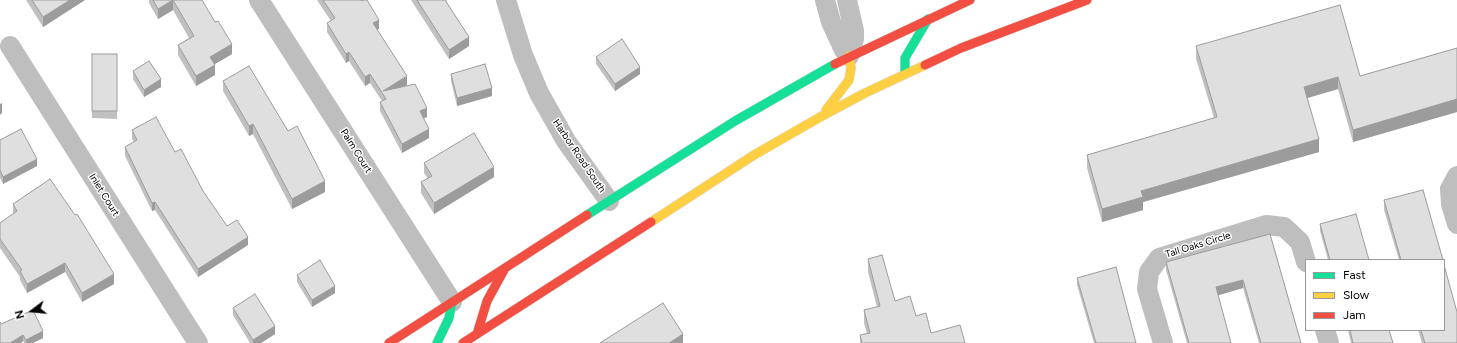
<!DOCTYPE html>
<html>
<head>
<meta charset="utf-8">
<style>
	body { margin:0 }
	#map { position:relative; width:1457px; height:343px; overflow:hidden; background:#fff; font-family:Figtree,sans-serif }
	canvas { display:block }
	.legend { position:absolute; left:1305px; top:259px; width:140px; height:72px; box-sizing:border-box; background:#fff; border:1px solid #999; margin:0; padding:5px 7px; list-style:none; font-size:12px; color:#000 }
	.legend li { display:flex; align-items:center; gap:8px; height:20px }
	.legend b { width:20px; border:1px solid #999 }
	.north { position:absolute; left:12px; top:291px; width:40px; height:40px; -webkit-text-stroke:3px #fff; paint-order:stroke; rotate:254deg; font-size:11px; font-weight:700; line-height:16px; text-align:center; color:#000 }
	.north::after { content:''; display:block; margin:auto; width:14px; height:18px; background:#000; clip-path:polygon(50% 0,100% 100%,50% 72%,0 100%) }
</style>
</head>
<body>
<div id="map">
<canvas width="1457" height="343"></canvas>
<ul class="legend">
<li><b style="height:5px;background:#16e098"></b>Fast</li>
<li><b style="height:5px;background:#ffcf43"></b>Slow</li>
<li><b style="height:5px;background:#f24e42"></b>Jam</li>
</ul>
<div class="north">N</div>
</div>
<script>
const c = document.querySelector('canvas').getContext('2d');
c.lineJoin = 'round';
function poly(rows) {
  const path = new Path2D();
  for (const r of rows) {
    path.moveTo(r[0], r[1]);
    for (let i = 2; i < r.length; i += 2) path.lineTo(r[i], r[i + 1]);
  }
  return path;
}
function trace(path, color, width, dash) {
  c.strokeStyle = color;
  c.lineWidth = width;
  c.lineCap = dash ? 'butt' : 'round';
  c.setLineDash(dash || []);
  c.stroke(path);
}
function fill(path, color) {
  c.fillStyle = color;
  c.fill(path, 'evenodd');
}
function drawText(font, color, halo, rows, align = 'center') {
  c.font = font + ' Figtree,sans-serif';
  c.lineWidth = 3;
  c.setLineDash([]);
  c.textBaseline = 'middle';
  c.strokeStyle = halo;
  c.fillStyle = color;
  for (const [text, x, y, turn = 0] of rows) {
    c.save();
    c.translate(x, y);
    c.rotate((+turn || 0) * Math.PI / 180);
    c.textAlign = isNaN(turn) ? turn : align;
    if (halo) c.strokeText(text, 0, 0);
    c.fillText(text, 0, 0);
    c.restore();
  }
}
const street = poly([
	[259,0,452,302],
	[506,0,523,55,539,93,566,141,609,201],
	[825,0,831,22,844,50,849,56],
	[847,0,854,31,854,39,849,56],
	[10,46,198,343],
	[1457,176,1450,189,1451,204,1457,224],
	[1325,330,1329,343],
	[1163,343,1147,289,1149,272,1159,258,1266,225,1284,227,1300,242,1306,262]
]);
const fast = poly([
	[905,74,905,58,928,19],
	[587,215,735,121,835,64],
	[437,343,449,318,452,302]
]);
const slow = poly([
	[826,110,849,80,851,68,849,56],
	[651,222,754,155,822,116,865,93,925,65]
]);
const jam = poly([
	[835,64,970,0],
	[925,65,961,48,1087,0],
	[477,334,487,301,504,270],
	[389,343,587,215],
	[463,343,651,222]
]);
const wall = poly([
	[26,0,85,0,43,27],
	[149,0,202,0,232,54,215,64,215,75,196,86,178,55,178,45,189,38,173,10,158,19,149,3],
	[317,0,361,0,379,29,377,29,407,85,405,86,427,117,424,118,429,138,402,153,380,111,380,102,382,101,370,83,365,86,349,61,346,63,327,32,327,23,331,21],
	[411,0,447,0,446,1,469,46,449,59],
	[1196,46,1360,76,1457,48,1457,112,1353,142,1338,89,1307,98,1319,152,1143,202,1143,210,1102,222,1087,168,1087,155,1214,118,1196,59],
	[92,54,117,54,117,119,92,118],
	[596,57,640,74,615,91,596,64],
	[133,71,161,87,144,97,133,79],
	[451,74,492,96,457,106,451,81],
	[223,81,288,131,325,192,292,209,253,134,249,136,223,91],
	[132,130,175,152,227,226,248,245,198,277,155,210,152,211,125,156,125,147,134,142,132,139],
	[0,140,37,166,3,184,0,178],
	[424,163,494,177,434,214,421,193,421,182,428,179,424,173],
	[1384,200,1443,260,1399,260,1384,210],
	[13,204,114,284,82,302,65,272,27,293,20,280,20,277,0,248,0,223,13,214],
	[1320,224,1369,260,1328,260,1320,231],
	[1270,234,1301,343,1259,343,1243,288,1218,295,1231,343,1187,343,1166,270,1166,262],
	[868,259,895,301,916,316,931,333,965,343,860,343,860,335,867,334,864,323,864,310,877,307,868,272],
	[297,275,335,293,312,307,297,282],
	[1077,278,1136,343,1094,343,1077,285],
	[233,308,275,334,261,343,250,343,233,315],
	[1,324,43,338,33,343,24,343,23,341],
	[1348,330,1389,330,1393,343,1351,343],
	[1418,330,1444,330,1457,343,1422,343]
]);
const shadedWall = poly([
	[70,0,85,0,43,27,43,17],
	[173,0,173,10,158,19,158,9],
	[379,20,379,29,373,32,373,23],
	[469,37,469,46,449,59,449,50],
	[232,44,232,54,210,67,210,57],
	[349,52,349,61,346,63,346,54],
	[215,65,215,75,196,86,196,76],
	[640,67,640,74,615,91,615,84],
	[370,74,370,83,365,86,365,77],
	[407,76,407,85,386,99,383,91],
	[1338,77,1338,89,1304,99,1304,87],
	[161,79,161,87,144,97,144,90],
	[492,88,492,96,457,106,457,98],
	[1457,99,1457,112,1353,142,1353,130],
	[2,103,2,113,0,115,0,104],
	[427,108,427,117,420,120,420,111],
	[253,124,253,134,249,136,249,126],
	[429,129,429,138,402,153,402,144],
	[1319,139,1319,152,1143,202,1143,210,1102,222,1102,209,1141,191],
	[37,159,37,166,3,184,3,177],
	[494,167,494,177,434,214,434,203],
	[325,181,325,192,292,209,292,199],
	[155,202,155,210,152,211,152,203],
	[248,237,248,245,198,277,198,269],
	[65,263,65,272,27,293,27,284],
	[114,274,114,284,82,302,82,293],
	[1243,280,1243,288,1216,296,1216,287],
	[335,286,335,293,312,307,312,300],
	[275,326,275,334,261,343,253,343,253,340],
	[43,331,43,338,33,343,26,343,26,340],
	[683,334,683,343,669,343],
	[23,335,23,341,21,343,10,343]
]);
const building = poly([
	[32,0,70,0,43,17,32,0],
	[153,0,202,0,215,22,218,21,232,44,210,57,215,65,196,76,178,45,194,36,173,0,158,9,153,0],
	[323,0,361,0,362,1,364,0,367,0,379,20,373,23,407,76,383,91,415,84,427,108,420,111,429,129,402,144,380,102,386,99,370,74,365,77,349,52,346,54,327,23,335,18,323,0],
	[417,0,445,0,469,37,449,50,417,0],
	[1340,5,1360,76,1457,48,1457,99,1353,130,1338,77,1304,87,1319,139,1141,191,1143,197,1102,209,1087,155,1217,117,1196,46,1340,5],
	[622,39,640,67,615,84,596,57,622,39],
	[92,54,117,54,117,111,92,111,92,54],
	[149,61,161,79,144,90,133,71,149,61],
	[485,64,492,88,457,98,451,74,485,64],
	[249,66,288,131,297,126,325,181,292,199,253,124,249,126,223,81,249,66],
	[156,117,175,152,181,149,203,191,227,226,237,220,248,237,198,269,155,202,152,203,125,147,137,140,132,130,156,117],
	[21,129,37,159,3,177,0,170,0,140,21,129],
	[474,133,494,167,434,203,421,182,432,176,424,163,474,133],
	[50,179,75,215,77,214,114,274,82,293,65,263,27,284,20,271,22,270,0,239,0,223,17,211,13,204,50,179],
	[1423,190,1443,260,1401,260,1384,200,1423,190],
	[1356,214,1369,260,1330,260,1320,224,1356,214],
	[1270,234,1301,343,1261,343,1243,280,1216,287,1231,343,1189,343,1166,262,1270,234],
	[882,255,895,301,910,296,916,316,926,313,931,333,960,325,965,343,862,343,860,335,870,333,864,310,880,306,868,259,882,255],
	[320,260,335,286,312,300,297,275,320,260],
	[1444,265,1457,312,1457,343,1425,343,1421,330,1444,330,1444,265],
	[1116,267,1136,343,1096,343,1077,278,1116,267],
	[255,294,275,326,253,340,233,308,255,294],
	[663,303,683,334,669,343,600,343,663,303],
	[33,310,43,331,26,340,23,335,10,343,0,343,0,322,1,324,33,310],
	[1350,330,1389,330,1393,343,1353,343,1350,330]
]);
const streetNames = [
	["Palm Court",356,151,58],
	["Harbor Road South",579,156,56],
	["Inlet Court",104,195,58],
	["Tall Oaks Circle",1198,245,-17]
];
trace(fast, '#dbdbdb', 10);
trace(slow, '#dbdbdb', 10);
trace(jam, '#dbdbdb', 10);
trace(street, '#bebebe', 20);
trace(fast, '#16e098', 9);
trace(slow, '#ffcf43', 9);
trace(jam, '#f24e42', 9);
fill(wall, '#c0c0c0');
fill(shadedWall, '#9c9c9c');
fill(building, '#dfdfdf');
trace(building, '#9c9c9c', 1);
drawText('10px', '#000', '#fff', streetNames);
</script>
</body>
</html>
